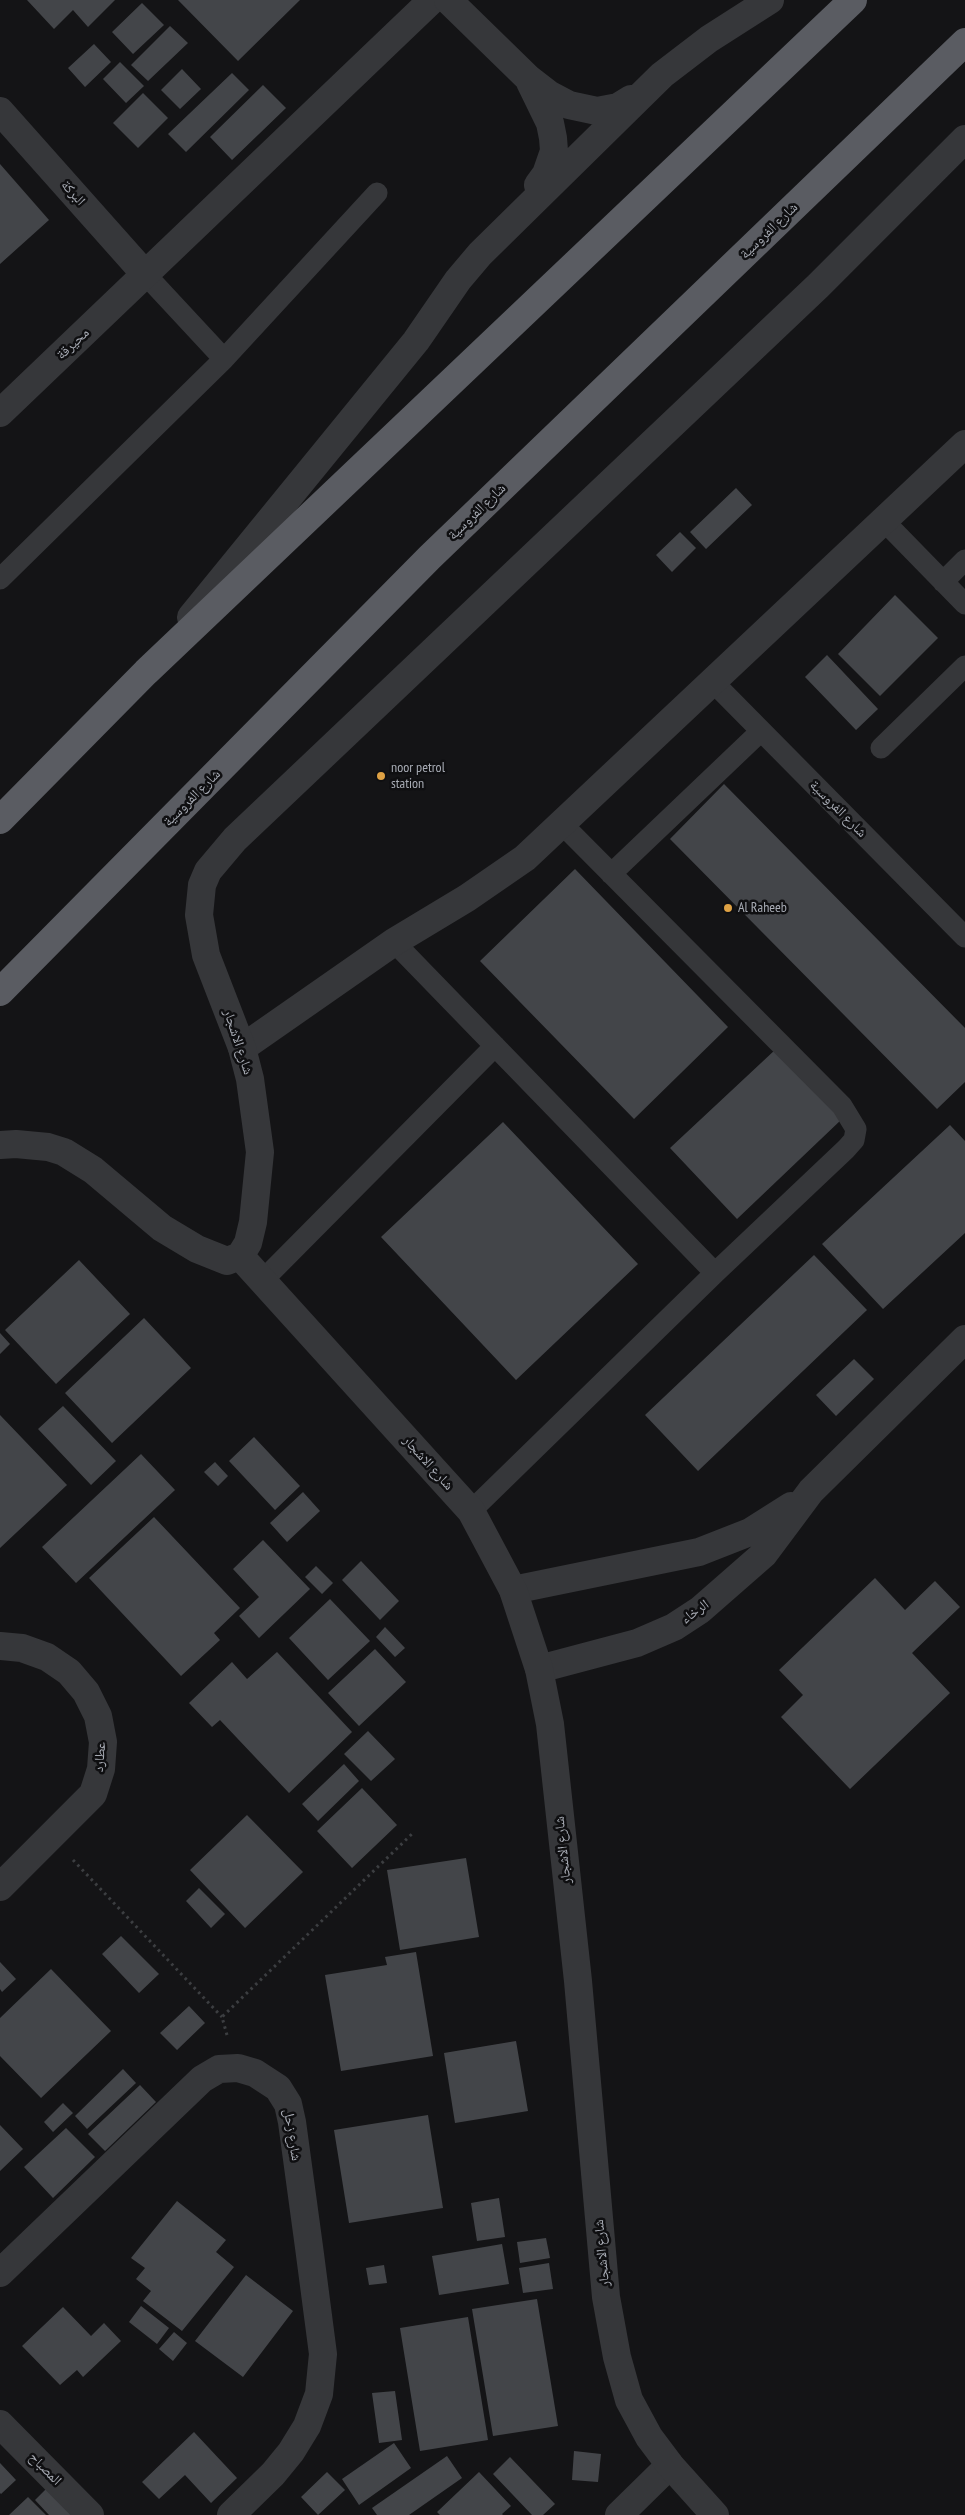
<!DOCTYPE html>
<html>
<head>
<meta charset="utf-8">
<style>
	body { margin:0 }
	canvas { display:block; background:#141416 }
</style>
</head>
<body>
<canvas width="965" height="2515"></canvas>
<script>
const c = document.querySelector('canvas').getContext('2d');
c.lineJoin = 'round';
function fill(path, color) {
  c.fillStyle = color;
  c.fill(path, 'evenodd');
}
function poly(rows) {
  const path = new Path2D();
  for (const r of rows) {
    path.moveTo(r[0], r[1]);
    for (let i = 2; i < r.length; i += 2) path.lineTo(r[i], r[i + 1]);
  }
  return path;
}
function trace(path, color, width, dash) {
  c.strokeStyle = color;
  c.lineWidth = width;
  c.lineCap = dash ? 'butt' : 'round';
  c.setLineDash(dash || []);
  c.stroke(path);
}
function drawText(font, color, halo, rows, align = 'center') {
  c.font = font + ' "PT Sans Narrow","Noto Naskh Arabic",sans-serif';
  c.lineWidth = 5;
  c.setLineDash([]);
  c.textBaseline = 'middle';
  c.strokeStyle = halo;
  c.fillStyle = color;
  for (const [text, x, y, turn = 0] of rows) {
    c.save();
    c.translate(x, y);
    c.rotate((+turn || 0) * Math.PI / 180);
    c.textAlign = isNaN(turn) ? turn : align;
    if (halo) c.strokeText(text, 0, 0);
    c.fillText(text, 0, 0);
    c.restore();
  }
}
const building = poly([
	[27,0,115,0,88,27,73,10,54,29],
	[178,0,300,0,238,61],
	[142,3,164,25,133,54,112,32],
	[170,26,188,43,148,81,131,65],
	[94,44,111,62,85,87,68,68],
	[120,62,144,86,126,103,103,79],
	[182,69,201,89,180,109,161,90],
	[232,73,249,90,186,152,168,134],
	[263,85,286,108,232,160,210,137],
	[143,93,168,118,138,148,113,123],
	[0,164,49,220,0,264],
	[736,488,752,505,706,549,690,532],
	[680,532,696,548,672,572,656,555],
	[895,595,938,638,880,696,838,654],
	[827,655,878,709,856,730,805,677],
	[724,784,965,1028,965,1082,937,1109,670,839],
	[575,869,728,1027,634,1119,480,961],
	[776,1049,842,1119,737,1219,670,1148],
	[503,1122,638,1264,516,1380,381,1237],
	[950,1125,965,1141,965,1233,883,1309,822,1244],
	[814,1255,867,1310,698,1471,645,1415],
	[79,1260,130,1314,56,1384,5,1330],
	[144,1318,191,1368,112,1443,65,1393],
	[0,1333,10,1344,0,1354],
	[854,1359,874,1379,836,1416,816,1395],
	[63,1406,116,1461,91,1485,38,1429],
	[0,1415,67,1485,0,1548],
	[254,1437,300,1486,275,1510,229,1461],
	[141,1454,175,1490,76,1583,42,1547],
	[215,1462,228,1476,218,1486,204,1472],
	[303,1492,320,1511,287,1542,270,1523],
	[154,1517,240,1608,214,1633,220,1640,181,1676,89,1578],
	[263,1540,310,1589,259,1638,239,1616,259,1597,233,1569],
	[361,1561,399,1601,380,1620,342,1580],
	[316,1566,333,1583,322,1594,305,1577],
	[875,1578,905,1610,935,1581,960,1607,912,1653,950,1693,850,1789,781,1717,803,1695,779,1670],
	[330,1599,370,1641,328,1680,289,1638],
	[385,1627,405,1648,395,1657,376,1637],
	[375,1649,406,1682,359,1726,328,1693],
	[277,1652,352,1732,289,1793,220,1720,212,1727,189,1703,232,1662,247,1679],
	[368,1731,395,1759,371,1781,344,1754],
	[344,1764,359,1781,318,1821,302,1804],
	[362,1788,397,1825,352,1868,317,1831],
	[247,1815,303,1872,245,1928,190,1870],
	[466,1858,479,1937,400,1950,387,1870],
	[199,1888,225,1914,211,1928,186,1901],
	[121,1936,159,1974,139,1993,102,1954],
	[416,1952,433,2056,341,2071,325,1975,387,1965,385,1957],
	[0,1962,16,1979,2,1992,0,1989],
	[51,1969,111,2031,41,2098,0,2056,0,2018],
	[189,2006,205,2023,177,2050,160,2033],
	[516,2041,528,2111,455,2123,444,2053],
	[123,2069,136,2083,87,2129,75,2116],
	[140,2085,156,2102,105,2151,88,2134],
	[63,2103,73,2113,53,2132,44,2122],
	[428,2115,443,2208,349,2223,334,2130],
	[0,2125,23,2149,0,2171],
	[66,2128,95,2157,53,2198,24,2167],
	[499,2198,505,2237,477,2241,471,2203],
	[177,2201,226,2240,216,2252,234,2267,182,2331,143,2301,151,2291,136,2279,145,2268,131,2258],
	[546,2238,550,2258,520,2263,517,2242],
	[502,2244,509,2284,439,2295,432,2256],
	[549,2263,553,2289,523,2293,519,2268],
	[384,2265,387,2283,369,2285,366,2268],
	[246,2275,293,2311,243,2377,195,2341],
	[537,2299,558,2426,493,2436,472,2309],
	[141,2306,169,2328,157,2344,129,2322],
	[63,2307,91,2336,104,2323,121,2341,83,2377,77,2370,60,2385,22,2346],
	[468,2317,488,2440,420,2451,400,2328],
	[174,2332,187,2343,173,2361,159,2349],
	[395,2391,402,2440,379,2443,372,2393],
	[194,2432,237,2478,211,2503,185,2475,159,2499,142,2482],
	[394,2443,411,2468,359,2505,342,2479],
	[574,2451,601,2454,598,2482,572,2480],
	[447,2456,462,2478,409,2515,377,2515,372,2508],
	[510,2457,555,2504,543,2515,532,2515,493,2474],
	[0,2463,16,2480,1,2494,0,2493],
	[327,2472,345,2490,318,2515,301,2497],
	[479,2472,511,2506,502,2514,503,2515,440,2515,437,2512],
	[50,2485,75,2515,49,2515,35,2500],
	[28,2497,46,2515,9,2515]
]);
const path = poly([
	[73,1860,222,2017],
	[227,2035,222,2017,414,1832]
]);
const service = poly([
	[224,359,377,193],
	[884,521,965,604],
	[0,579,224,359,145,274],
	[943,582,965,560],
	[712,681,965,937],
	[881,748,965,666],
	[611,874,761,731],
	[394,942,715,1273],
	[263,1280,495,1046],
	[471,1511,715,1273,846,1149,854,1140,856,1129,842,1106,563,825]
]);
const minor = poly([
	[0,111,145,274],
	[0,413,432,0],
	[242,1048,394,942,467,898,525,858,965,444],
	[513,1590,699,1552,750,1532,791,1506],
	[0,1646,22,1648,47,1657,69,1672,86,1692,98,1716,103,1742,101,1769,93,1794,0,1887],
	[539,1669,637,1643,674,1627,700,1610,764,1554,811,1491,965,1339],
	[0,2273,202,2079,219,2069,238,2068,255,2073,278,2088,288,2104,292,2122,309,2247,323,2354,319,2394,307,2426,291,2452,273,2474,231,2515],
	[0,2424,90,2515],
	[619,2515,670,2465]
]);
const tertiary = poly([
	[448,0,528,78,550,95,569,105,597,111,618,107,631,99],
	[530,82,550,123,553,138,554,151,546,174,538,185],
	[191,617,416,341,458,280,480,254,662,75,709,39,770,0],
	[0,1145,16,1144,48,1147,64,1152,93,1170,162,1228,197,1249,227,1261,240,1256,248,1243,253,1222,260,1152,250,1079,242,1048,206,955,199,915,202,885,208,871,235,839,818,286,965,139],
	[240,1256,471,1511,513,1590,539,1669,550,1724,578,1981,606,2297,617,2357,629,2400,649,2437,670,2465,715,2515]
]);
const trunk = poly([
	[0,820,146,672,853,0],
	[0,992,430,557,965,42]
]);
const markers = [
	[381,776,5,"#dea144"],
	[728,908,5,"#dea144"]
];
const streetNames = [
	["البركة",73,193,48],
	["شارع الفروسية",769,231,-44],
	["محيرقة",73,344,-43],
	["شارع الفروسية",477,512,-44],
	["شارع الفروسية",192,798,-45],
	["شارع الفروسية",838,809,45],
	["شارع الاشجار",238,1042,72],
	["شارع الاشجار",428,1463,48],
	["الرخاء",695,1612,-36],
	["عطارد",100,1757,-85],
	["شارع الاشجار",563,1850,-96],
	["شارع زحل",292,2135,81],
	["شارع الاشجار",602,2253,-95],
	["المصباح",45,2469,45]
];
const poiNames = [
	["noor petrol",391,768],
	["station",391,784],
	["Al Raheeb",738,908]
];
fill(building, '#434549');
trace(path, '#3c3e41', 3, [2.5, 4]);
trace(service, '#36373a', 21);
trace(minor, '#36373a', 28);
trace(tertiary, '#36373a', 28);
trace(trunk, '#5a5c62', 28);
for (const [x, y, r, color] of markers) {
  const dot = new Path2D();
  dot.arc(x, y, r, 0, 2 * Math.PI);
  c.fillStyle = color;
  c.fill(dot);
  trace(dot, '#0f0f11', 2);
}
drawText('14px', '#a8acb5', '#0f0f11', streetNames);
drawText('14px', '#a8acb5', '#0f0f11', poiNames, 'left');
</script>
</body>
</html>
